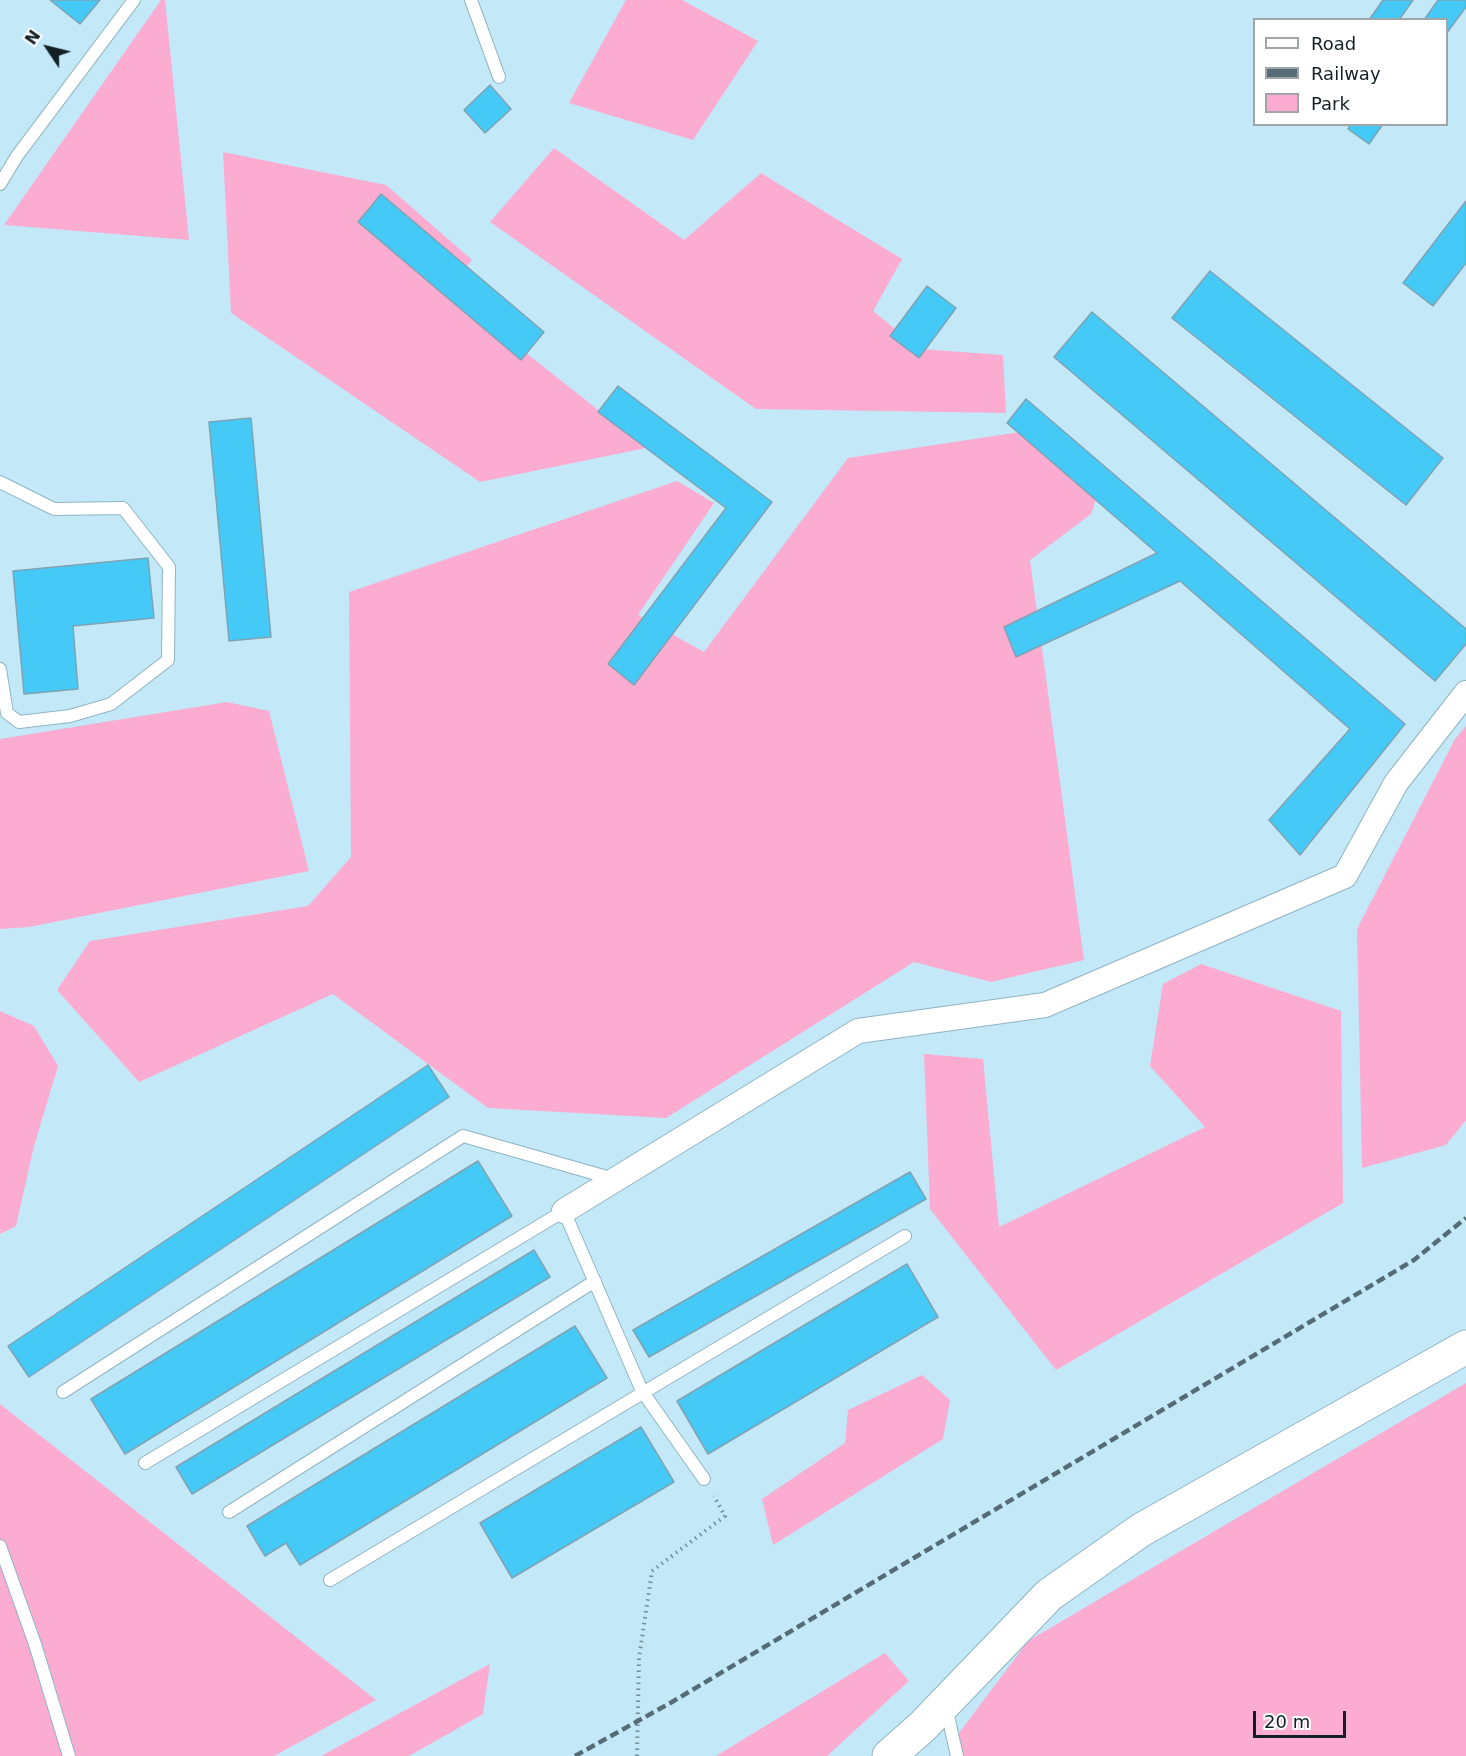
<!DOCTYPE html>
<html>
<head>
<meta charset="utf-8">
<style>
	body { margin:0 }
	#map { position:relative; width:1466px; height:1756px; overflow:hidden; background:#c3e9f9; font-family:"DejaVu Sans",sans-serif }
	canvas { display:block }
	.legend { position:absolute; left:1253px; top:18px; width:195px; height:108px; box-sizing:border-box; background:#fff; border:2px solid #a0a6a8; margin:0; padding:8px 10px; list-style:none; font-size:18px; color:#122026 }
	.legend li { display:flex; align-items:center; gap:12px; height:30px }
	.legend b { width:30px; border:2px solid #a0a6a8 }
	.north { position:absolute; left:18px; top:18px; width:60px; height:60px; -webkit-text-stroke:4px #fff; paint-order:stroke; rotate:305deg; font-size:16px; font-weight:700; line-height:24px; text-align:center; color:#122026 }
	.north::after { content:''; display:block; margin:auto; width:21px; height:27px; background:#122026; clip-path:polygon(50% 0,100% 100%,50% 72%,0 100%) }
	.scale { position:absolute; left:1253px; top:1711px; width:93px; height:27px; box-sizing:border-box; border:3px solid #122026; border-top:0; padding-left:8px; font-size:18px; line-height:21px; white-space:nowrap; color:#122026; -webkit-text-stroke:4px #fff; paint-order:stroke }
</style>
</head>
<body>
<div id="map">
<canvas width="1466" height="1756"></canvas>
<ul class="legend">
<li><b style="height:8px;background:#fff"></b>Road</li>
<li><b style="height:8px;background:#556c76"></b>Railway</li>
<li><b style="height:16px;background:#fbacd0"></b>Park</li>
</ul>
<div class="north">N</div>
<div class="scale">20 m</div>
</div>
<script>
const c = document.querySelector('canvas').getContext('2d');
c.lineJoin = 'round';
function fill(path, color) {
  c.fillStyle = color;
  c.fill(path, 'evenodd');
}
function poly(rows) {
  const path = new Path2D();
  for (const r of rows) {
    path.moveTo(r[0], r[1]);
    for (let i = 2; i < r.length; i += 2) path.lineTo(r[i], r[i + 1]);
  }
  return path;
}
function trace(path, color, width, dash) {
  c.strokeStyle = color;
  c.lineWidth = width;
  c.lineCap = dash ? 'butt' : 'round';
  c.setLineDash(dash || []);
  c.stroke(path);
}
const green = poly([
	[161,0,165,0,189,240,4,225],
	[626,0,682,0,758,41,693,140,569,103],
	[554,148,684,240,761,173,902,259,873,311,920,349,1003,355,1006,413,756,409,490,222],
	[223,152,386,185,472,260,448,291,646,448,480,482,231,313],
	[1027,431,1101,483,1091,514,1030,560,1084,960,991,982,914,962,666,1118,488,1108,333,994,139,1082,57,990,90,941,308,906,351,857,349,592,677,481,714,503,638,615,704,652,848,458],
	[227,702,269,711,309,871,29,927,0,929,0,739],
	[1466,726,1466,1120,1446,1145,1362,1168,1357,929,1455,739],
	[1201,964,1341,1011,1343,1203,1056,1370,930,1209,924,1054,983,1059,999,1227,1205,1127,1150,1066,1163,984],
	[0,1011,34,1026,58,1066,34,1146,16,1226,0,1234],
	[922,1375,950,1400,943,1439,773,1545,762,1499,845,1443,848,1410],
	[1466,1383,1466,1756,956,1756,953,1741,1028,1641],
	[0,1404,376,1700,274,1756,0,1756],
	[885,1653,909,1681,827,1756,716,1756],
	[490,1664,483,1714,409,1756,321,1756]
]);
const building = poly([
	[50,0,100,0,80,24,50,0],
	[1383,0,1413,0,1399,20,1369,20,1383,0],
	[1438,0,1466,0,1466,7,1446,34,1446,20,1424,20,1438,0],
	[490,85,511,109,485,133,464,110,490,85],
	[1351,124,1383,124,1369,144,1348,129,1351,124],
	[381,194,544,332,521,360,358,222,381,194],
	[1466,201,1466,263,1433,306,1403,283,1466,201],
	[1210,271,1443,458,1406,505,1172,318,1210,271],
	[927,286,956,308,919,358,890,336,927,286],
	[1092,312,1466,629,1466,644,1435,681,1054,357,1092,312],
	[618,386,772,502,634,685,608,664,726,508,598,412,618,386],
	[1026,399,1405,724,1300,855,1269,820,1350,729,1180,581,1016,657,1004,627,1157,553,1007,423,1026,399],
	[251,418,271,637,229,641,209,422,251,418],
	[148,558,154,618,73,626,78,689,24,694,13,571,148,558],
	[428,1065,449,1097,29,1377,8,1346,428,1065],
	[478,1161,512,1216,125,1454,91,1399,478,1161],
	[910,1172,926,1199,649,1357,633,1330,910,1172],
	[534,1250,550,1277,192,1494,176,1467,534,1250],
	[907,1264,938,1317,708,1454,677,1401,907,1264],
	[575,1326,607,1378,300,1565,286,1543,265,1556,247,1526,575,1326],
	[641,1427,674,1482,512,1578,480,1523,641,1427]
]);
const path = poly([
	[637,1756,639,1658,652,1571,725,1516,714,1496]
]);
const service = poly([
	[471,0,499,77],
	[0,184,17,156,134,0],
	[0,482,54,509,123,508,169,567,168,660,111,704,70,716,19,722,7,713,0,669],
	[63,1392,463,1136,614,1179],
	[145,1463,564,1211,642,1391,704,1479],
	[229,1512,595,1281],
	[0,1546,35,1644,69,1756],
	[330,1580,905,1236],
	[946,1707,957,1756]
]);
const minor = poly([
	[564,1211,858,1031,1045,1005,1345,876,1396,783,1466,693]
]);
const secondary = poly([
	[889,1756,922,1727,1049,1595,1141,1530,1466,1347]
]);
const rail = poly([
	[575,1756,672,1702,1414,1260,1466,1218]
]);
fill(green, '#fbacd0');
fill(building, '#45c9f7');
trace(building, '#7fa3b2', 1.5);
trace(service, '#8fb4c3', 14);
trace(minor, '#8fb4c3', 26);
trace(secondary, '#8fb4c3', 35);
trace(path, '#728e99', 4, [1.5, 4.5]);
trace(service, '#fff', 12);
trace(minor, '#fff', 24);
trace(secondary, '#fff', 33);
trace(rail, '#556c76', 4.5, [9, 4.5]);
</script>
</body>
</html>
